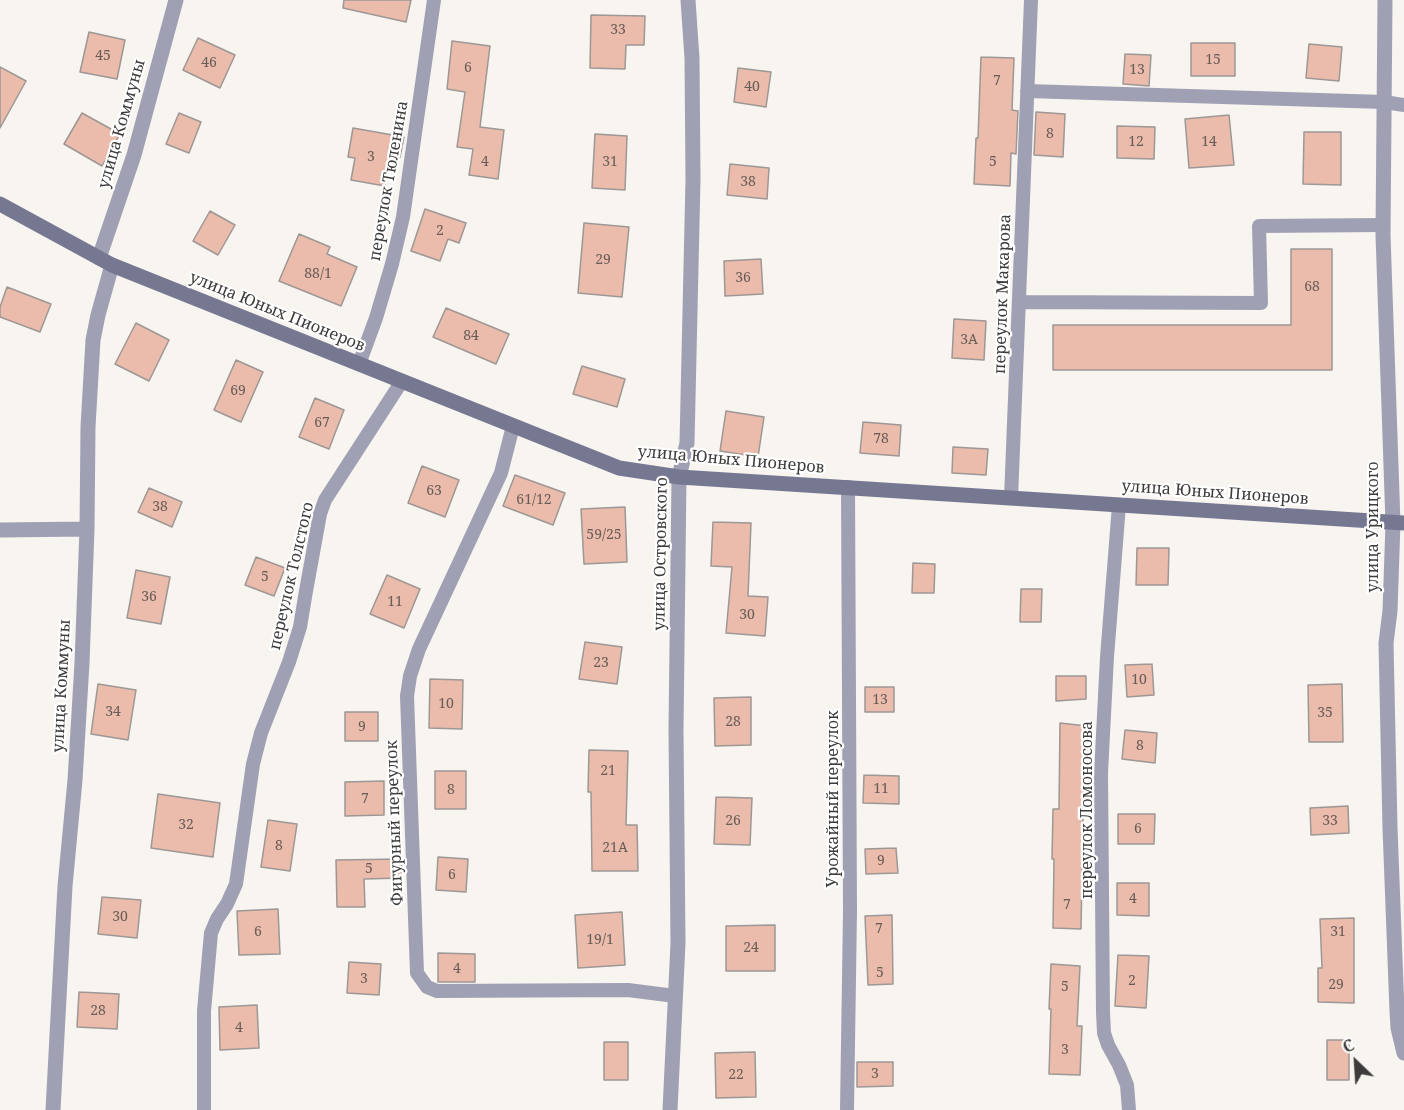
<!DOCTYPE html>
<html>
<head>
<meta charset="utf-8">
<style>
	body { margin:0 }
	#map { position:relative; width:1404px; height:1110px; overflow:hidden; background:#f8f4f0; font-family:"Noto Serif",serif }
	canvas { display:block }
	.north { position:absolute; left:1326px; top:1032px; width:60px; height:60px; -webkit-text-stroke:4px #fff; paint-order:stroke; rotate:335deg; font-size:16px; font-weight:700; line-height:24px; text-align:center; color:#3d3c3a }
	.north::after { content:''; display:block; margin:auto; width:21px; height:27px; background:#3d3c3a; clip-path:polygon(50% 0,100% 100%,50% 72%,0 100%) }
</style>
</head>
<body>
<div id="map">
<canvas width="1404" height="1110"></canvas>
<div class="north">С</div>
</div>
<script>
const c = document.querySelector('canvas').getContext('2d');
c.lineJoin = 'round';
function fill(path, color) {
  c.fillStyle = color;
  c.fill(path, 'evenodd');
}
function poly(rows) {
  const path = new Path2D();
  for (const r of rows) {
    path.moveTo(r[0], r[1]);
    for (let i = 2; i < r.length; i += 2) path.lineTo(r[i], r[i + 1]);
  }
  return path;
}
function trace(path, color, width, dash) {
  c.strokeStyle = color;
  c.lineWidth = width;
  c.lineCap = dash ? 'butt' : 'round';
  c.setLineDash(dash || []);
  c.stroke(path);
}
function drawText(font, color, halo, rows, align = 'center') {
  c.font = font + ' "Noto Serif",serif';
  c.lineWidth = 4.5;
  c.setLineDash([]);
  c.textBaseline = 'middle';
  c.strokeStyle = halo;
  c.fillStyle = color;
  for (const [text, x, y, turn = 0] of rows) {
    c.save();
    c.translate(x, y);
    c.rotate((+turn || 0) * Math.PI / 180);
    c.textAlign = isNaN(turn) ? turn : align;
    if (halo) c.strokeText(text, 0, 0);
    c.fillText(text, 0, 0);
    c.restore();
  }
}
const building = poly([
	[344,0,411,0,406,22,343,8,344,0],
	[591,15,645,16,644,45,626,45,625,69,590,68,591,15],
	[89,32,125,40,117,79,80,72,89,32],
	[198,38,235,55,220,88,183,70,198,38],
	[452,41,490,46,480,127,504,130,498,179,469,175,473,149,457,147,465,92,447,89,452,41],
	[1191,43,1235,43,1235,76,1191,76,1191,43],
	[1309,44,1342,47,1339,81,1306,78,1309,44],
	[1125,54,1151,55,1149,86,1123,84,1125,54],
	[981,57,1014,58,1012,110,1018,111,1016,154,1011,153,1010,186,974,184,976,138,978,138,981,57],
	[0,67,26,81,0,128,0,67],
	[738,68,771,72,766,107,734,102,738,68],
	[1036,112,1065,114,1063,157,1034,155,1036,112],
	[82,113,120,134,102,166,64,144,82,113],
	[179,113,201,122,189,153,166,144,179,113],
	[1229,115,1234,165,1189,168,1185,119,1229,115],
	[1117,126,1155,127,1154,159,1117,158,1117,126],
	[353,128,404,137,400,157,390,155,385,186,351,180,355,158,348,157,353,128],
	[1304,132,1341,132,1341,185,1303,184,1304,132],
	[595,134,627,136,625,190,592,188,595,134],
	[730,164,769,168,767,199,727,195,730,164],
	[425,209,466,223,459,243,448,239,440,261,411,251,425,209],
	[210,211,235,225,218,255,193,241,210,211],
	[584,223,629,227,622,297,578,293,584,223],
	[299,234,330,247,327,254,357,267,341,306,279,281,299,234],
	[1291,249,1332,249,1332,370,1053,370,1053,325,1291,325,1291,249],
	[761,259,763,294,725,296,724,261,761,259],
	[7,287,51,304,40,332,0,317,0,307,7,287],
	[446,308,509,334,496,364,433,337,446,308],
	[954,319,986,321,984,360,952,358,954,319],
	[136,323,169,340,149,381,115,364,136,323],
	[236,360,263,372,241,422,214,410,236,360],
	[582,366,625,379,617,407,573,394,582,366],
	[315,398,344,410,329,449,299,437,315,398],
	[726,411,764,417,758,457,720,451,726,411],
	[863,422,901,425,899,456,860,453,863,422],
	[953,447,988,449,986,475,952,473,953,447],
	[422,466,459,480,445,517,408,503,422,466],
	[515,475,565,493,553,525,503,506,515,475],
	[149,488,182,502,172,527,138,512,149,488],
	[625,507,627,562,584,564,581,509,625,507],
	[713,522,751,523,748,596,768,597,765,636,726,633,732,567,711,566,713,522],
	[1137,548,1169,548,1168,585,1136,585,1137,548],
	[256,557,285,568,274,596,245,585,256,557],
	[913,563,935,564,934,593,912,593,913,563],
	[136,570,170,577,161,624,127,618,136,570],
	[387,575,420,589,404,628,370,614,387,575],
	[1021,589,1042,589,1041,622,1020,622,1021,589],
	[585,642,622,647,617,684,579,679,585,642],
	[1152,664,1154,695,1127,697,1125,665,1152,664],
	[1056,676,1086,676,1086,699,1056,701,1056,676],
	[430,679,463,680,462,729,429,728,430,679],
	[98,684,136,690,128,740,91,734,98,684],
	[1342,684,1343,742,1309,742,1308,685,1342,684],
	[865,687,894,687,894,712,865,712,865,687],
	[751,697,751,745,715,746,714,698,751,697],
	[345,712,378,712,378,741,345,741,345,712],
	[1060,723,1087,726,1087,765,1084,765,1081,929,1053,928,1054,859,1052,859,1053,809,1059,809,1060,723],
	[1125,730,1157,733,1155,763,1122,759,1125,730],
	[589,750,628,751,626,825,637,825,638,871,592,871,591,792,588,792,589,750],
	[435,771,466,771,466,809,435,809,435,771],
	[864,775,899,776,899,804,863,803,864,775],
	[384,781,384,815,345,816,345,782,384,781],
	[158,794,220,803,213,857,151,848,158,794],
	[716,797,752,798,750,845,714,844,716,797],
	[1348,806,1349,833,1311,835,1310,808,1348,806],
	[1118,814,1155,814,1154,844,1118,844,1118,814],
	[268,820,297,824,290,871,261,867,268,820],
	[896,848,898,873,866,874,865,849,896,848],
	[438,857,468,859,466,892,436,890,438,857],
	[402,859,402,878,364,879,365,907,337,907,336,860,402,859],
	[1117,883,1149,883,1149,916,1117,915,1117,883],
	[102,897,141,900,137,938,98,934,102,897],
	[278,909,280,954,239,955,237,911,278,909],
	[622,912,625,965,578,968,575,915,622,912],
	[892,915,893,984,868,985,865,916,892,915],
	[1354,918,1354,1003,1318,1002,1318,968,1322,968,1320,919,1354,918],
	[775,925,775,971,726,971,726,926,775,925],
	[438,953,475,954,475,982,438,982,438,953],
	[1118,955,1149,956,1146,1008,1115,1006,1118,955],
	[349,962,381,964,379,995,347,993,349,962],
	[1051,964,1080,966,1077,1026,1082,1026,1080,1075,1049,1074,1051,1009,1049,1009,1051,964],
	[79,992,119,994,117,1029,77,1027,79,992],
	[257,1005,259,1048,220,1050,219,1007,257,1005],
	[1327,1040,1349,1040,1349,1080,1327,1080,1327,1040],
	[604,1042,628,1042,628,1080,604,1080,604,1042],
	[755,1052,756,1097,716,1098,715,1053,755,1052],
	[857,1062,893,1062,893,1086,857,1087,857,1062]
]);
const lane = poly([
	[1027,91,1384,102,1404,105],
	[1019,302,1261,303,1259,226,1383,225],
	[359,364,376,318,392,264,403,217,434,0],
	[513,426,501,473,419,649,410,676,407,696,417,973,427,987,437,991,628,990,675,996],
	[1011,498,1031,0],
	[1119,505,1107,657,1101,773,1103,1012,1104,1033,1108,1045,1119,1065,1127,1085,1129,1110],
	[204,1110,204,1011,211,933,217,919,227,904,236,884,253,764,261,733,289,662,300,627,306,591,320,514,325,500,402,381],
	[847,1110,850,911,848,487]
]);
const street = poly([
	[1385,0,1383,235,1393,523,1390,611,1386,643,1390,828,1397,1011,1398,1028,1404,1053],
	[99,258,134,155,176,0],
	[0,530,87,529],
	[53,1110,65,886,75,780,82,663,87,529,88,427,93,340,98,315,112,265],
	[670,1110,678,943,676,730,679,477,687,443,693,179,692,58,688,0]
]);
const secondary = poly([
	[0,204,112,265,619,468,679,477,1404,523]
]);
const numberNames = [
	["33",618,30],
	["45",103,56],
	["15",1213,60],
	["46",209,63],
	["6",468,68],
	["13",1137,70],
	["7",997,81],
	["40",752,87],
	["8",1050,134],
	["12",1136,142],
	["14",1209,142],
	["3",371,157],
	["4",485,162],
	["31",610,162],
	["5",993,162],
	["38",748,182],
	["2",440,231],
	["29",603,260],
	["88/1",318,274],
	["36",743,278],
	["68",1312,287],
	["84",471,336],
	["3А",969,340],
	["69",238,391],
	["67",322,423],
	["78",881,439],
	["63",434,491],
	["61/12",534,500],
	["38",160,507],
	["59/25",604,535],
	["5",265,577],
	["36",149,597],
	["11",395,602],
	["30",747,615],
	["23",601,663],
	["10",1139,680],
	["13",880,700],
	["10",446,704],
	["34",113,712],
	["35",1325,713],
	["28",733,722],
	["9",362,727],
	["8",1140,746],
	["21",608,771],
	["11",881,789],
	["8",451,790],
	["7",365,799],
	["26",733,821],
	["33",1330,821],
	["32",186,825],
	["6",1138,829],
	["8",279,846],
	["21А",615,848],
	["9",881,861],
	["5",369,869],
	["6",452,875],
	["4",1133,899],
	["7",1067,905],
	["30",120,917],
	["7",879,929],
	["6",258,932],
	["31",1338,932],
	["19/1",600,940],
	["24",751,948],
	["4",457,969],
	["5",880,973],
	["3",364,979],
	["2",1132,981],
	["29",1336,985],
	["5",1065,987],
	["28",98,1011],
	["4",239,1028],
	["3",1065,1050],
	["3",875,1074],
	["22",736,1075]
];
const streetNames = [
	["улица Коммуны",122,124,-74],
	["переулок Тюленина",389,181,-80],
	["переулок Макарова",1003,294,-88],
	["улица Юных Пионеров",277,312,22],
	["улица Юных Пионеров",731,460,5],
	["улица Юных Пионеров",1215,493,4],
	["улица Урицкого",1373,527,-90],
	["улица Островского",661,554,-89],
	["переулок Толстого",292,576,-77],
	["улица Коммуны",62,686,-87],
	["Урожайный переулок",833,799,-90],
	["переулок Ломоносова",1087,810,-90],
	["Фигурный переулок",395,823,-92]
];
fill(building, '#ebbcac');
trace(building, '#9d9795', 1.5);
trace(lane, '#9fa0b3', 14);
trace(street, '#9fa0b3', 15);
trace(secondary, '#767892', 15);
drawText('14px', '#685c56', null, numberNames);
drawText('16px', '#3d3c3a', '#fff', streetNames);
</script>
</body>
</html>
